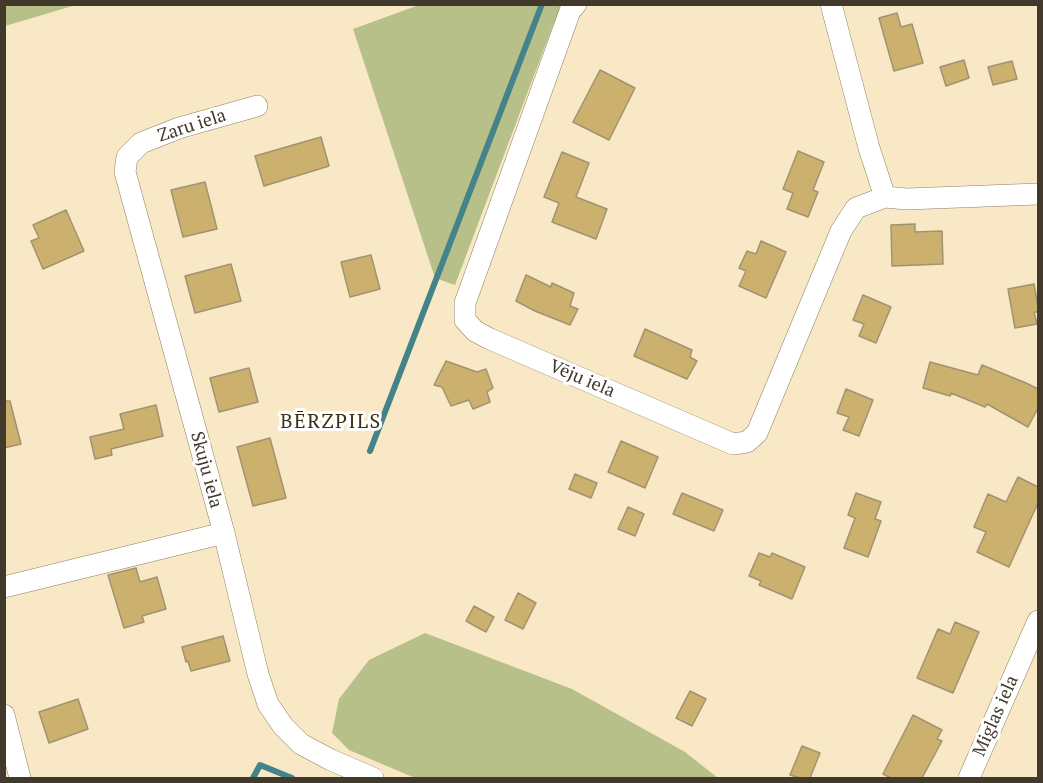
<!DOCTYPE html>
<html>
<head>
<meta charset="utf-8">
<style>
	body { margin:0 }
	#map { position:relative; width:1043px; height:783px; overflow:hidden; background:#f8e8c5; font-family:"PT Serif",serif }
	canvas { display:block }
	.frame { position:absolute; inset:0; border:6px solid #40392c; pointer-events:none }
</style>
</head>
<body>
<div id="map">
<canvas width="1043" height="783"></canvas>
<div class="frame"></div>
</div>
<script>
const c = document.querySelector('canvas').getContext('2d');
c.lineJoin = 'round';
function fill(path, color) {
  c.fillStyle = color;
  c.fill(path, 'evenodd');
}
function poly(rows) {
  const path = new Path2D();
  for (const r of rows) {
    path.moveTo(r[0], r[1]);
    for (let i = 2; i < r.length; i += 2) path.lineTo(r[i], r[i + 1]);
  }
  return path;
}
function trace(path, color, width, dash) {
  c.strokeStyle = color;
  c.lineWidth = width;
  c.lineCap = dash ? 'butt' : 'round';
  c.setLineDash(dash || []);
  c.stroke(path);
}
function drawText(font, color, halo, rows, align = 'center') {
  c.font = font + ' "PT Serif",serif';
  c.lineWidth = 6;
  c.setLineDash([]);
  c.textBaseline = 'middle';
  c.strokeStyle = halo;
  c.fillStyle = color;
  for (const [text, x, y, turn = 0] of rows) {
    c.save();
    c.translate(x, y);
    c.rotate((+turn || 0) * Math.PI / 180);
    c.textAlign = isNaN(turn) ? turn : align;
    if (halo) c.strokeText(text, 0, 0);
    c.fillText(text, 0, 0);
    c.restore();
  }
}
const green = poly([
	[5,4,76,4,76,5,5,26],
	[419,5,565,5,553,25,455,285,435,278,353,29],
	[425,633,572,689,685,752,718,778,415,778,349,750,332,733,339,699,369,660]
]);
const stream = poly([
	[370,451,542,4],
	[253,778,260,765,292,778]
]);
const building = poly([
	[897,13,901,27,912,24,923,63,894,71,879,18,897,13],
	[964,60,969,78,946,86,940,67,964,60],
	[1012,61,1017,79,993,85,988,67,1012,61],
	[600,70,635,88,609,140,573,122,600,70],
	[321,137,329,166,264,186,255,156,321,137],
	[798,151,824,162,813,190,818,192,808,217,787,209,793,193,783,189,798,151],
	[562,152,589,163,576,197,607,209,596,239,552,222,559,203,544,197,562,152],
	[205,182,217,229,183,237,171,190,205,182],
	[66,210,84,251,43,269,31,241,39,238,33,225,66,210],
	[915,224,915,232,942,231,943,264,892,266,891,225,915,224],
	[761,241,786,252,766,298,739,286,746,271,739,268,747,251,756,254,761,241],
	[371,255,380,289,350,297,341,262,371,255],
	[231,264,241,301,195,313,185,276,231,264],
	[526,275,551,287,552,283,574,293,570,306,578,309,570,325,535,311,516,301,526,275],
	[1034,284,1038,307,1038,312,1034,312,1037,324,1015,328,1008,289,1034,284],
	[863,295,891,307,876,343,859,336,864,324,853,320,863,295],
	[645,329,692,350,690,357,697,361,687,379,634,356,645,329],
	[446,361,477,372,486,369,493,388,487,392,490,402,473,409,469,400,451,406,442,387,434,385,446,361],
	[930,362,978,375,982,365,1026,383,1038,389,1038,408,1028,427,987,404,985,407,951,393,950,396,923,388,930,362],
	[249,368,258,402,219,412,210,378,249,368],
	[846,389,873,400,859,436,843,430,849,417,837,413,846,389],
	[4,401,10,401,21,444,4,448,4,401],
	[156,405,163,436,111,449,112,455,95,459,90,437,124,429,120,414,156,405],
	[270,438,286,498,253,506,237,447,270,438],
	[621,441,658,457,645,488,608,472,621,441],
	[575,474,597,483,591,498,569,489,575,474],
	[1018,477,1038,487,1038,503,1009,567,977,552,986,532,974,527,988,494,1006,502,1018,477],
	[682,493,723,510,714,531,673,514,682,493],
	[856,493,881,502,875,519,881,521,868,557,844,548,855,518,848,515,856,493],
	[628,507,644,514,635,536,618,529,628,507],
	[759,553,770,557,772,553,805,567,792,599,759,585,761,581,749,576,759,553],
	[136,568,140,582,157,577,166,609,142,616,144,622,124,628,108,575,136,568],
	[518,593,536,603,523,629,505,620,518,593],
	[474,606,494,617,486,632,466,621,474,606],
	[955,622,979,632,953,693,917,678,938,629,950,634,955,622],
	[223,636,230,661,191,671,188,661,186,662,182,647,223,636],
	[690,691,706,699,692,726,676,718,690,691],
	[78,699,88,729,49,743,39,712,78,699],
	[913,715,942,730,937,739,942,741,922,778,891,778,883,774,913,715],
	[802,746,820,753,810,778,800,778,790,775,802,746]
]);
const minor = poly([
	[576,4,570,11,465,303,465,320,475,331,490,339,733,444,747,442,757,433,841,231,856,208,885,197,907,199,1038,194],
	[831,4,869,148,885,197],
	[257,106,179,128,141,143,127,157,125,172,224,533,258,674,268,704,283,726,301,744,331,760,373,778],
	[4,587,224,533],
	[4,715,20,778],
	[969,778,1038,621]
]);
const streetNames = [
	["Zaru iela",192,126,-18],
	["Vēju iela",582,379,23],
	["Skuju iela",206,470,75],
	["Miglas iela",996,716,-66]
];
const neighbourhoodNames = [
	["BĒRZPILS",331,422]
];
fill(green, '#b6c088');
trace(stream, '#448389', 6);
fill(building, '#ccb06e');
trace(building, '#a19372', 1.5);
trace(minor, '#8f8161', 22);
trace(minor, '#fff', 21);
drawText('18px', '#40392c', '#fff', streetNames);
c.letterSpacing = '1.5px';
drawText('20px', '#3e3113', '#fff', neighbourhoodNames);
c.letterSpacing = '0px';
</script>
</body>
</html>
